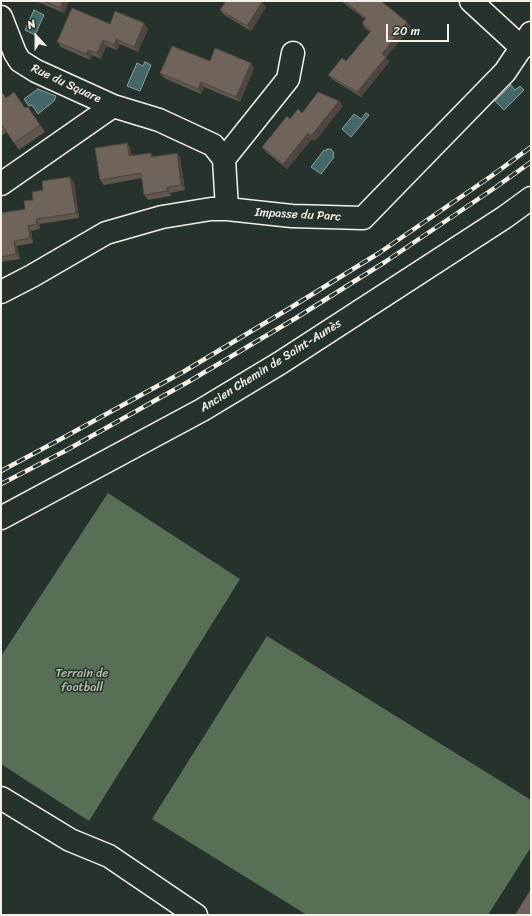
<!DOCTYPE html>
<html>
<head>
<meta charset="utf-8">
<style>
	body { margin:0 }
	#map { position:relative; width:532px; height:916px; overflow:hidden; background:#26332d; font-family:Sriracha,sans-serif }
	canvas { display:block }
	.frame { position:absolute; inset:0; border:2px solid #f4f1e8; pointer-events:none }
	.north { position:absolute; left:16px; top:16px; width:40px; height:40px; -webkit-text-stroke:3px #26332d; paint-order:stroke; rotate:339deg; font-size:11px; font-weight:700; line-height:16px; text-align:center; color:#f4f1e8 }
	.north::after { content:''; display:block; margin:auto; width:14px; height:18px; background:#f4f1e8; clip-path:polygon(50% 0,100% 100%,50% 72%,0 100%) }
	.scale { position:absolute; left:386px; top:24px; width:63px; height:18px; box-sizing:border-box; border:2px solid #f4f1e8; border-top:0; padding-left:5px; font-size:12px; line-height:14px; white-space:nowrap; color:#f4f1e8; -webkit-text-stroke:3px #26332d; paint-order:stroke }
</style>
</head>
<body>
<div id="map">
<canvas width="532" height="916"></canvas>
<div class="frame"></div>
<div class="north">N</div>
<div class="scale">20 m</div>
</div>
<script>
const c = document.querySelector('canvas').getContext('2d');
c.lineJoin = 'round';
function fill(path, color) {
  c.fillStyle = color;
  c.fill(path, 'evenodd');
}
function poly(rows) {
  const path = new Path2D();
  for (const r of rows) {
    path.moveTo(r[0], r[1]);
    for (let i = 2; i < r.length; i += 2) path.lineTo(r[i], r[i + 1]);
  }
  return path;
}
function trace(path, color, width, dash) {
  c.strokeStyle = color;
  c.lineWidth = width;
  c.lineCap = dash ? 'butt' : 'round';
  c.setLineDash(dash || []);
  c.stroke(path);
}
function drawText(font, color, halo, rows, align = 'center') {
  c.font = font + ' Sriracha,sans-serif';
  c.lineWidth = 3;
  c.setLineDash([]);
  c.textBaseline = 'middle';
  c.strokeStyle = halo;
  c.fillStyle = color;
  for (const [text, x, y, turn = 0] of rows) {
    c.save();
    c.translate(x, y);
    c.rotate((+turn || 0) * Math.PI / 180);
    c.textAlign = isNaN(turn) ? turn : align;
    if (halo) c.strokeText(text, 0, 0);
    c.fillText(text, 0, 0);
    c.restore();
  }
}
const green = poly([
	[108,493,240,579,89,821,1,764,1,656],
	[267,636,531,800,531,847,488,915,307,915,152,819]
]);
const water = poly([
	[34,10,44,15,35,35,25,30,34,10],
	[145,62,151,65,140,91,127,86,137,63,143,66,145,62],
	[511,85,515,90,520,86,524,90,504,110,495,101,511,85],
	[38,89,56,96,54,101,38,114,32,105,29,106,24,99,38,89],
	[366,113,369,115,351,137,342,129,354,114,361,119,366,113],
	[327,149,331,149,334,153,333,156,334,157,321,174,311,167,324,150,326,151,327,149]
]);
const minor = poly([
	[471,1,522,48],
	[1,17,15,53,20,61,36,71,113,106,159,120,213,145,224,159,227,209],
	[224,159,288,79,293,53],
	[1,184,113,106],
	[1,292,32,276,106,233,162,217,211,209,227,209,292,216,363,218,505,72,531,33],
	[1,518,202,410,280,363,505,217,531,198],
	[1,798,70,840,109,856,196,915]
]);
const rail = poly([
	[1,471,59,440,183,372,290,308,379,253,490,177,531,147],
	[1,484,65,451,188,382,296,318,385,262,496,187,531,162]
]);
const wall = poly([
	[35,1,69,1,64,13],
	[226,1,261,1,266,7,251,31,224,15,220,10],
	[341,1,381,1,411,27,386,57,389,62,361,97,332,79,328,75,346,61,370,32,365,28,362,23,365,19],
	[110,24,148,29,138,52,120,44,117,50,106,46,101,59,92,55,90,60,61,47,57,42],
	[210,61,251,63,254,68,240,102,204,87,201,94,164,78,160,73],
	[1,90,6,98,25,108,28,107,45,132,19,150,7,132,1,136],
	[343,106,315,141,312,139,287,169,266,152,262,147,290,119,302,113],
	[127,143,130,148,132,156,151,153,153,157,180,158,185,190,170,193,171,196,148,200,144,195,142,178,104,185,100,180],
	[74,182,79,218,40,224,40,229,31,231,33,243,17,246,20,259,1,262,1,213,25,209,33,200,43,190]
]);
const shadedWall = poly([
	[63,1,69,1,64,13,60,8],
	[262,2,266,7,251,31,247,26],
	[407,22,411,27,386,57,389,62,361,97,357,92,382,54],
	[144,23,148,29,138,52,134,47],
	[116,39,120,44,117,50,114,45],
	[103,40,106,46,101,59,97,53],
	[88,50,92,55,90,60,86,54],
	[251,63,254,68,240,102,236,97],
	[201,82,204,87,201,94,198,89],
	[339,101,343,106,315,141,311,136],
	[308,133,312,139,287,169,283,164],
	[127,143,130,148,132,162,129,156],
	[177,153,180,158,185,190,181,185],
	[70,177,74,182,79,218,76,213],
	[167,187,170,193,171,196,167,191],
	[36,219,40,224,40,229,37,224],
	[28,226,31,231,33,243,30,238],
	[14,241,17,246,20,259,16,254]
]);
const building = poly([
	[44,1,63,1,60,8,44,1],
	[226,1,261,1,262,2,247,26,220,10,226,1],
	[344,1,381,1,407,22,382,54,386,57,357,92,328,75,342,58,346,61,371,31,362,23,366,18,344,1],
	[72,8,110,24,115,11,144,23,134,47,116,39,114,45,103,40,97,53,88,50,86,54,57,42,72,8],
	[172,46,210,61,215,48,251,63,236,97,201,82,198,89,160,73,172,46],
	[1,90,6,98,14,92,25,108,28,107,40,125,14,143,2,125,1,126,1,90],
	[318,92,339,101,311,136,308,133,283,164,262,147,287,116,290,119,298,109,302,113,318,92],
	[127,143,129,156,151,153,151,157,177,153,181,185,167,187,167,191,144,195,141,173,100,180,95,148,127,143],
	[70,177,76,213,36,219,37,224,28,226,30,238,14,241,16,254,1,257,1,213,25,209,24,201,33,200,32,192,43,190,42,181,70,177],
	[531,889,531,915,515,915,531,889]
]);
const streetNames = [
	["Rue du Square",66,84,25],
	["Impasse du Parc",298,215,3],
	["Ancien Chemin de Saint-Aunès",271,366,-32]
];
const parkNames = [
	["Terrain de",82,674],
	["football",82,688]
];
fill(green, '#576f54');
fill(water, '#446869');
trace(water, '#8a9f9c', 1);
trace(minor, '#f4f1e8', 25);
trace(minor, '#26332d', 22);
trace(rail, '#f4f1e8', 4.5);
trace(rail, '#26332d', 3, [9]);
fill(wall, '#60564d');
fill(shadedWall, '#4e463f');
fill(building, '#70645a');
trace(building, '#4e463f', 1);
drawText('12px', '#f4f1e8', '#26332d', streetNames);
drawText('12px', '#b5bdad', '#26332d', parkNames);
</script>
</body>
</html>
